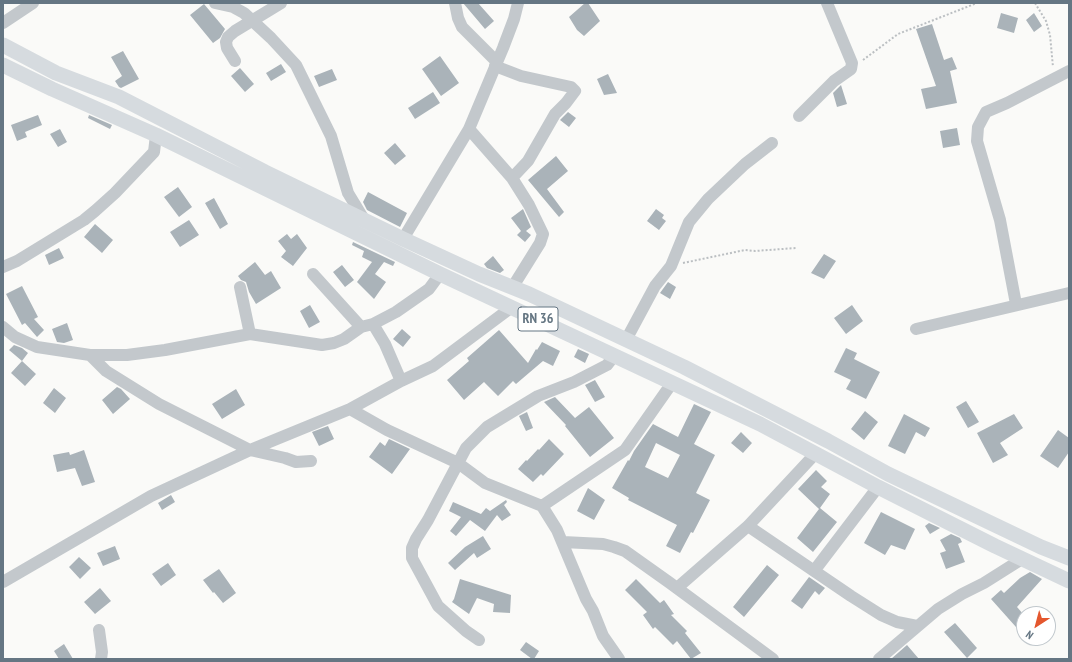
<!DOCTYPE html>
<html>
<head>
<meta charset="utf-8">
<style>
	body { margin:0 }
	#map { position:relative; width:1072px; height:662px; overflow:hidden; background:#fafaf8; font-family:"PT Sans Narrow",sans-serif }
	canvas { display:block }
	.frame { position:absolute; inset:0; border:4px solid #657683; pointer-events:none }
	.north { position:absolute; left:1016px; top:606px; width:40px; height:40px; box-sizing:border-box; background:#fff; border:1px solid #c1c8cd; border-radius:50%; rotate:216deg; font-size:11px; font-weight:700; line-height:16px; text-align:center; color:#657683 }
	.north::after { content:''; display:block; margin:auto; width:14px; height:18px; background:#e4572e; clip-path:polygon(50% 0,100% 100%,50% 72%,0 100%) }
</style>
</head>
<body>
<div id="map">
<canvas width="1072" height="662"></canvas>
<div class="frame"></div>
<div class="north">N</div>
</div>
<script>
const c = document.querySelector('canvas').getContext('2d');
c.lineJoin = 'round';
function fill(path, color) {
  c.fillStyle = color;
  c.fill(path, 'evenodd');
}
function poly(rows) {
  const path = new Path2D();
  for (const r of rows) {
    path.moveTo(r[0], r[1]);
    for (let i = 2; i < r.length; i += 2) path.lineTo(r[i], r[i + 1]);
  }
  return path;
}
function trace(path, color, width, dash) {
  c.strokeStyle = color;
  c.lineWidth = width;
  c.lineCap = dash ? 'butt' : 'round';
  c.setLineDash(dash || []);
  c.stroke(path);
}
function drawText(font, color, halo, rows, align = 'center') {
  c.font = font + ' "PT Sans Narrow",sans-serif';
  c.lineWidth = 4;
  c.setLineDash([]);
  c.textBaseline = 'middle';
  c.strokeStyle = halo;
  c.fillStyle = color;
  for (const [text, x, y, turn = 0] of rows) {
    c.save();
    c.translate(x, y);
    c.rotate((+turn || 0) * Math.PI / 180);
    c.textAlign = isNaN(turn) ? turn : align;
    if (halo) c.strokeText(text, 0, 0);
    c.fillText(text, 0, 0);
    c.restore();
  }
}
const building = poly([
	[463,3,478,3,494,21,485,29],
	[585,3,588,3,600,21,584,36,577,30,569,17],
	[204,4,225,29,220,38,213,43,190,15],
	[1001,13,1018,18,1014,33,997,28],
	[1034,13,1042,26,1034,32,1026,20],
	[932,24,944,60,952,57,957,69,950,71,957,103,926,109,921,89,936,86,916,29],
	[123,51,139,79,121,88,119,87,115,81,122,76,111,57],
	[440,56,459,83,441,96,422,69],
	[281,64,286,72,271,81,266,73],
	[240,68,254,84,245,92,231,76],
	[332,69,337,80,319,87,314,76],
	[608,74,617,93,604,95,597,79],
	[841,85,847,104,837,107,833,93],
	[433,92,440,103,415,119,408,108],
	[568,112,576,118,569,127,560,120],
	[38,115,42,125,25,132,27,137,17,141,11,125],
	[89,115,112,125,110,129,88,118],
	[957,128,960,145,943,148,940,131],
	[60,129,67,142,58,147,50,134],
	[395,143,406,156,395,165,384,153],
	[556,156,568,171,547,189,564,212,559,217,528,180],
	[178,187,192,207,179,217,164,197],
	[368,192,407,213,400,227,367,210,363,202],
	[214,198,228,224,220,229,205,203],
	[523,209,531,227,526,231,531,235,525,242,517,235,521,231,511,218],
	[656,209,664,215,662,218,666,221,659,230,647,221],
	[189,220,199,235,180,247,170,232],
	[95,224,113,240,102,253,84,237],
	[287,234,291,239,297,234,307,248,293,266,281,257,286,251,278,241],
	[353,242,395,262,393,266,384,262,375,274,386,282,374,299,357,282,372,262,362,257,364,251,352,245],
	[59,248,64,258,49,265,45,255],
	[824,254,836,261,824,279,811,273],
	[493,256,504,270,500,273,487,268,484,264],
	[255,262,265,275,271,271,281,288,256,304,249,292,246,282,241,280,238,276],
	[342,265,354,280,345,287,333,272],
	[668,282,676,287,670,299,660,293],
	[22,286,38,317,34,319,44,330,37,337,25,323,22,325,6,294],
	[310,305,320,322,309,328,300,311],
	[852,305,863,321,846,334,834,318],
	[67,323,73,340,64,343,57,342,52,329],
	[402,329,411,337,403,347,393,339],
	[499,330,528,363,536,349,537,350,542,342,560,351,553,366,543,361,516,384,513,381,498,396,484,382,464,400,447,380,469,361,467,358],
	[14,345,22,348,28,353,22,361,9,350],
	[846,348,857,353,854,359,880,372,866,399,846,389,851,380,834,372],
	[578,349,589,354,585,363,574,357],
	[22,361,36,374,25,386,11,373],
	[595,380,605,397,595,402,585,385],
	[117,387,121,389,130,399,113,414,102,400],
	[54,388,66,398,55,413,43,403],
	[236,389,245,405,222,419,212,404],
	[555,397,575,418,589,407,614,438,590,457,565,426,566,425,544,402],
	[966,401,979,422,968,428,956,407],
	[694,404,711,412,694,444,715,455,696,493,710,500,693,533,691,532,680,553,666,546,677,525,628,500,629,498,612,488,628,460,629,461,634,451,653,424,678,437],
	[656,443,680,455,668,478,645,467],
	[865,411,878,422,864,440,851,429],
	[527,412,533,428,526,431,519,416],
	[904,414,930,428,925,437,916,432,905,454,888,446],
	[1014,414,1023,428,1000,443,1008,455,993,463,977,433],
	[328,426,334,439,319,446,312,432],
	[1058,430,1069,438,1069,452,1058,468,1040,456],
	[741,432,752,443,743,453,731,443],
	[389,439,410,449,392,474,369,457,380,442,385,446],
	[549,439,564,454,543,476,541,474,533,482,518,469,526,460,527,461,538,449,539,450],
	[84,450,95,482,82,486,75,468,57,472,53,455,69,452,70,455],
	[816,470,827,481,821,487,830,494,820,508,837,522,813,552,797,538,819,509,798,489],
	[588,488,605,500,594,520,577,511],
	[171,495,175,502,162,510,158,503],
	[506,500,507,502,504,505,511,515,502,521,497,515,485,531,470,520,456,536,450,531,461,517,449,511,453,502,481,514,486,508,490,511],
	[881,512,915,529,905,550,891,545,885,555,864,543],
	[929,523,940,528,930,534,925,526],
	[951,534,960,538,962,542,958,544,965,562,946,569,940,553,946,551,940,540],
	[483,536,491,549,477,558,474,553,455,570,448,563,465,547],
	[115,546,120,559,103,566,97,553],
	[79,557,91,568,80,579,69,567],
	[168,563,176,575,161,586,152,574],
	[767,565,779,575,744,617,733,607],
	[219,569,236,593,223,603,214,592,213,593,203,580],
	[1030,572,1042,579,1017,607,1024,615,1024,636,991,599,1001,590,1004,593,1020,578],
	[809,577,825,588,819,595,815,591,802,609,791,601],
	[460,579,511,595,510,613,493,612,494,604,477,598,469,614,452,602,454,599],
	[636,579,660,603,664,600,674,614,671,615,687,631,685,633,701,653,691,659,677,641,673,645,655,627,653,629,643,615,647,612,625,590],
	[100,588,111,601,95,614,84,602],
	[955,623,977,648,967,658,944,632],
	[526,642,539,651,534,659,532,659,520,650],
	[64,644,73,659,59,659,54,651],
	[907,645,919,659,891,659]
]);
const path = poly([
	[1035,3,1046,21,1050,35,1053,67],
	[863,60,898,34,977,3],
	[683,263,745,250,755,251,796,248]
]);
const minor = poly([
	[215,3,233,7,244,13,271,38,296,65,331,136,348,193,365,221],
	[455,3,458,18,462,27,497,62],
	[3,23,33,3],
	[235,61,227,48,226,42,228,37,235,31,281,3],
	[495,66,521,76,571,87,575,91,566,103,555,114,528,161,512,178],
	[799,116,834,81,851,69,852,63,827,3],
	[469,129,512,178,529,205,543,234,540,243,512,288],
	[403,239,469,129,503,48,514,19,518,3],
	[3,267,17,261,84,220,95,211,115,193,154,152,156,135],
	[313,274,361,327],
	[240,287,250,334,322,345,334,343,344,339,361,327,373,324],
	[1016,304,1000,220,977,141,978,127,986,112,1007,103,1069,71],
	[3,327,15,337,37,347,90,355,127,355,165,350,250,334],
	[916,329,1069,293],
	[626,340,655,286,671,266,689,222,708,199,745,164,772,143],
	[90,355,106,371,159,404,250,450,285,458,296,462,311,461],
	[401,381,385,344,373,324,396,312,429,289,440,274],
	[350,409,387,430,458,463,485,483,542,506,557,530,570,561,586,599,593,611,603,636,619,659],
	[542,506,625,450,672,383],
	[748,526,851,596,881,615,897,622,917,626],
	[563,542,603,544,614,547,625,551,670,583,773,659],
	[814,571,878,487],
	[3,582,151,496,250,450,350,409,401,381,433,366,512,307],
	[677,588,748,526,816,453],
	[99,630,102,652,101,659],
	[479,640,466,631,438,606,412,558,412,548,416,539,428,520,466,448,487,427,538,396,574,382,607,365,614,356],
	[879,659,938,609,962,594,984,583,1022,559]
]);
const major = poly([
	[3,45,56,73,119,97,265,172,403,239,479,274,529,294,684,367,828,441,888,474,1041,547,1069,558],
	[3,65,52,89,156,135,440,274,760,424,878,487,995,546,1069,581]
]);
const shields = [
	[538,319,40]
];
const shieldNames = [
	["RN 36",538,319]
];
fill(building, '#aab3b9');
trace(path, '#bbbfc2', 2, [2, 2]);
trace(minor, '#c3c8cc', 12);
trace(major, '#d6dbdf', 15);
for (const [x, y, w] of shields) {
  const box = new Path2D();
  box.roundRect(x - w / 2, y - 12, w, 24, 3);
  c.fillStyle = '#fff';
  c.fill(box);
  trace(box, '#657683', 1);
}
drawText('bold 14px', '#657683', null, shieldNames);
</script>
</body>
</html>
